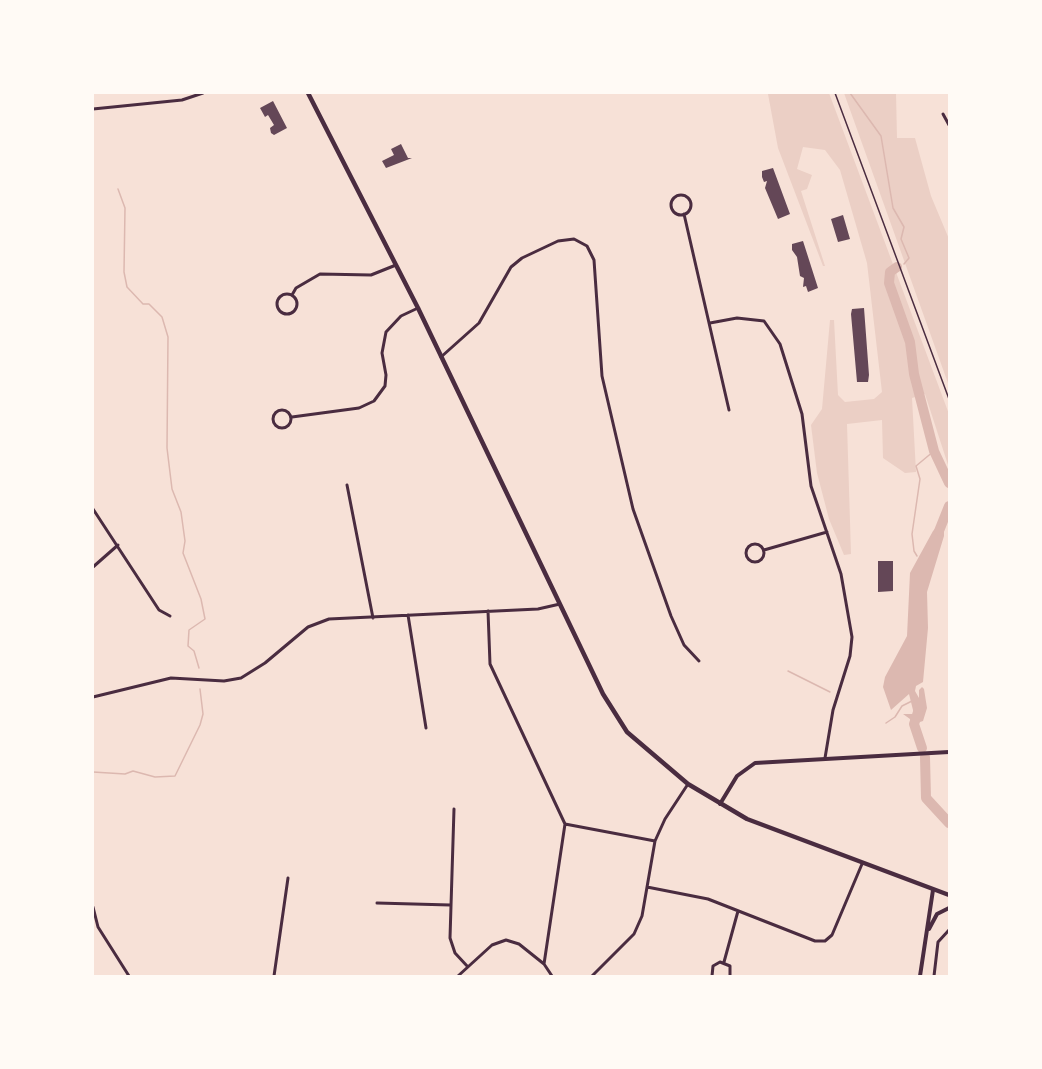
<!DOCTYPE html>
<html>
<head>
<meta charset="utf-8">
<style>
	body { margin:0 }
	#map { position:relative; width:1042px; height:1069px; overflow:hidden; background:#f7e1d7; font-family:Roboto,sans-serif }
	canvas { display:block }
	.frame { position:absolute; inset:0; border:94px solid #fffaf5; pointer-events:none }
</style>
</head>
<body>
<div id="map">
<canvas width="1042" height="1069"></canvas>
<div class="frame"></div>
</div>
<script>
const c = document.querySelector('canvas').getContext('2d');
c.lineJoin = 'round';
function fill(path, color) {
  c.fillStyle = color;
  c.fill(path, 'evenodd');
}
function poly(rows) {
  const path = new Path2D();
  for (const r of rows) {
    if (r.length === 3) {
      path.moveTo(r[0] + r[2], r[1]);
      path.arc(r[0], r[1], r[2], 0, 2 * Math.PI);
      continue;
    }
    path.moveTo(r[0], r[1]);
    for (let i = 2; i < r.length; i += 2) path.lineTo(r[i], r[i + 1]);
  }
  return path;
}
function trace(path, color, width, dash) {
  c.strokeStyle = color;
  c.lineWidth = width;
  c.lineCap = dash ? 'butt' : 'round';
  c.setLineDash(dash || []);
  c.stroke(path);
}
const green = poly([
	[829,93,949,414,949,468,925,394,912,398,916,472,905,473,883,458,882,420,847,424,851,554,844,555,829,519,817,473,811,425,822,409,830,320,834,320,838,395,845,402,874,399,882,392,867,263,840,170,825,150,803,147,797,169,812,175,807,189,801,191,825,266,823,266,778,148,768,94],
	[844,93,896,93,897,138,915,138,931,196,949,239,949,386]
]);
const water = poly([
	[944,519,944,536,927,592,928,628,923,682,916,686,915,691,919,698,919,690,922,687,924,689,927,708,923,721,911,725,910,719,903,714,914,714,909,694,891,710,883,687,885,677,907,636,910,573,933,531]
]);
const stream = poly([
	[850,93,881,136,893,208,904,227,901,239,909,258,904,264],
	[118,189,125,208,124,272,127,287,143,304,149,304,162,317,168,337,167,448,172,489,181,512,185,541,183,553,201,599,205,619,189,630,188,646,194,651,199,668],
	[917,556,914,551,912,534,920,479,916,466,934,451],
	[788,671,830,692],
	[886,723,895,717,902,706,912,701],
	[93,772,125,774,133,771,155,777,175,776,200,725,203,714,200,689]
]);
const river = poly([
	[897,267,890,272,889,283,910,342,914,374,934,451,949,483],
	[939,531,949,506],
	[918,712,914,724,922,748],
	[925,757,926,798,949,823]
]);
const building = poly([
	[273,101,287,128,274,135,271,133,270,128,274,125,268,115,265,117,260,108],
	[401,144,408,158,412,158,386,168,382,161,394,155,391,149],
	[773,168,790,214,778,219,765,188,767,181,764,182,762,177,762,171],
	[843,215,850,239,838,242,831,219],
	[803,241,818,288,808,292,806,286,803,287,804,278,800,276,797,257,792,250,792,244],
	[864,308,869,375,868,382,857,382,851,314,852,309],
	[878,561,893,561,893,591,878,592]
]);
const path = poly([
	[835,93,949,399]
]);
const minor = poly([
	[93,109,182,100,203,93],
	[943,114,949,125],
	[681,205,10],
	[684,214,729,410],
	[287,304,10],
	[292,295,296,288,320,274,371,275,396,265],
	[710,323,737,318,764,321,780,344,802,414,811,486,841,574,852,637,850,656,833,710,825,758],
	[441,357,479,323,511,267,522,258,558,241,574,239,587,246,594,260,602,376,633,509,671,616,684,645,699,661],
	[282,419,9],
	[292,417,359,408,374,401,385,386,386,375,382,353,386,332,401,316,418,308],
	[347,485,373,618],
	[93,509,159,610,170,616],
	[755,553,9],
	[764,550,827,532],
	[93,567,118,545],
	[488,611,490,664,565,824,655,841],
	[408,615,426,728],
	[93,697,171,678,224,681,241,678,265,663,308,627,329,619,538,609,560,604],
	[454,809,450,938,455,953,468,967],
	[647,887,708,899,815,941,825,941,832,935,862,864],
	[377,903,450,905],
	[93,907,98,927,129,976],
	[724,962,738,911],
	[544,964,565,824],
	[274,976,288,878],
	[458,976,492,945,506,940,519,944,544,964,552,976],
	[592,976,634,934,642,916,655,841,665,819,688,784],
	[712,976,713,966,720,962,730,966,730,976],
	[934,976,938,942,949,930]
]);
const tertiary = poly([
	[720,804,737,776,755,763,949,752],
	[929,929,937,914,949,908],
	[920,976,933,890]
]);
const secondary = poly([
	[308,93,418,308,603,694,627,732,688,784,747,819,949,895]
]);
fill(green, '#ebcfc5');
fill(water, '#dcb8b0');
trace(stream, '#dcb8b0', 1.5);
trace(river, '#dcb8b0', 10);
fill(building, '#644757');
trace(path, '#4a2c40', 1.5);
trace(minor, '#4a2c40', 3);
trace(tertiary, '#4a2c40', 4);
trace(secondary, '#4a2c40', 4.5);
</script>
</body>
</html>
